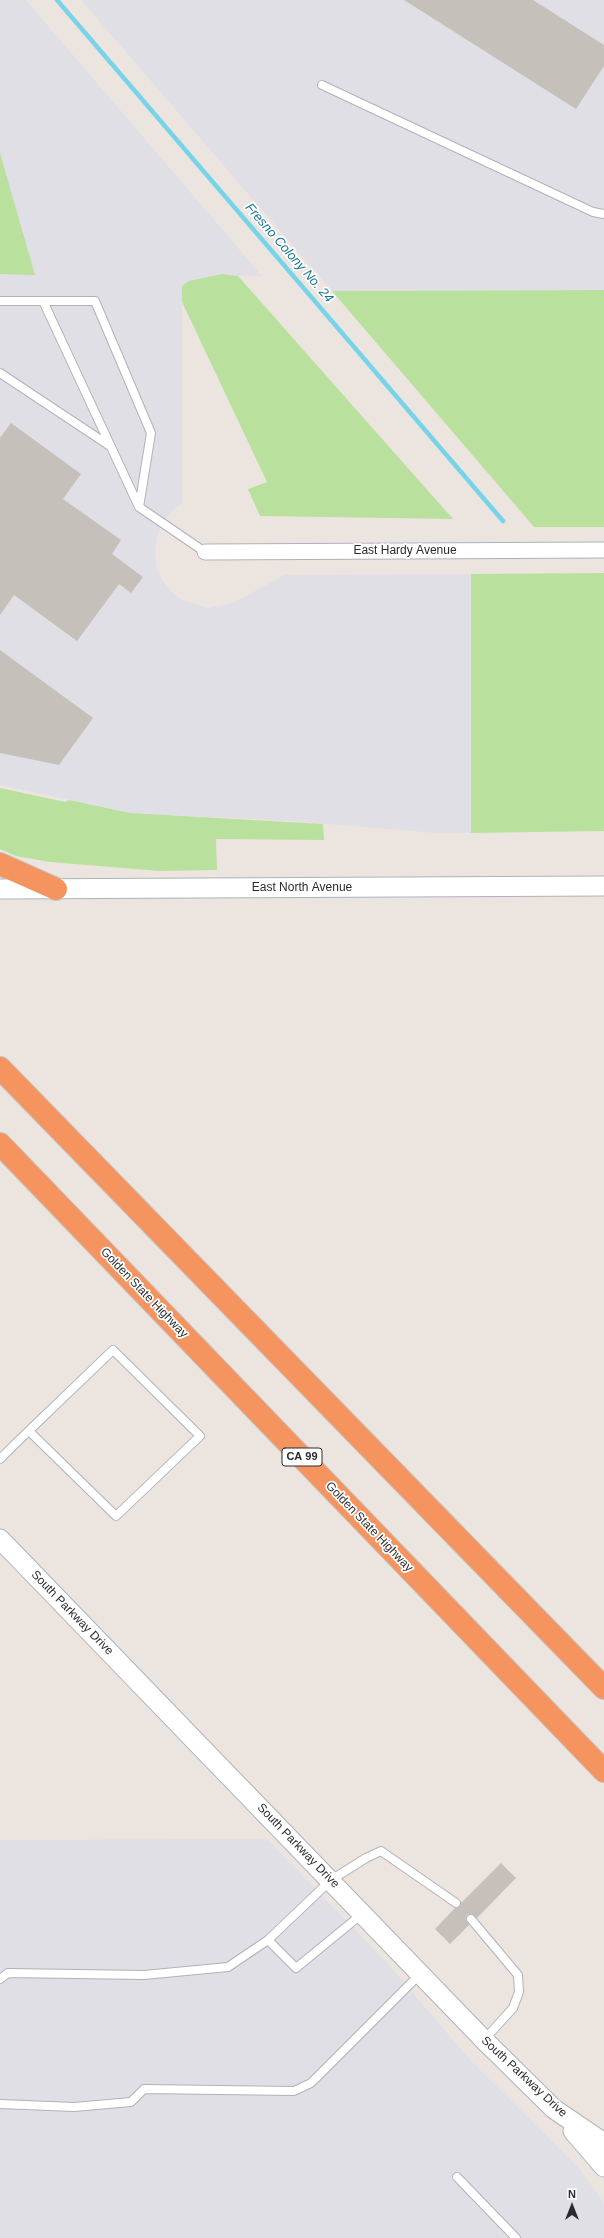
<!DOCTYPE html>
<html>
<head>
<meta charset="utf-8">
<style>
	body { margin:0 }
	#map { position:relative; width:604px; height:2238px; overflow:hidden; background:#ece5df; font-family:Arial,sans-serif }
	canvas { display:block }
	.north { position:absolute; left:552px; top:2186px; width:40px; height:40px; -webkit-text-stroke:3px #fff; paint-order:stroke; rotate:0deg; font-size:11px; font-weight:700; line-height:16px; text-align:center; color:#2b2b2b }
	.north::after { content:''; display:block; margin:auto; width:14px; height:18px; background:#2b2b2b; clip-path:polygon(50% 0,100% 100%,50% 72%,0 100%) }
</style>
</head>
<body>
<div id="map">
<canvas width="604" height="2238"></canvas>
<div class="north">N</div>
</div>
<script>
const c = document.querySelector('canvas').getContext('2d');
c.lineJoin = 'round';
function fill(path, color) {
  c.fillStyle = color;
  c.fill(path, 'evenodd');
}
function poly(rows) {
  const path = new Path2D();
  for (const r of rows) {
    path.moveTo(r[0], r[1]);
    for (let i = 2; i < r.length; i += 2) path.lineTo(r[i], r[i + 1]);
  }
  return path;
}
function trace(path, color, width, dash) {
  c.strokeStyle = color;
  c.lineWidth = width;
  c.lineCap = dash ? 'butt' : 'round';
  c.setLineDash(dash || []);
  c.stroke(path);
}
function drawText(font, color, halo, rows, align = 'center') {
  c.font = font + ' Arial,sans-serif';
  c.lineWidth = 3.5;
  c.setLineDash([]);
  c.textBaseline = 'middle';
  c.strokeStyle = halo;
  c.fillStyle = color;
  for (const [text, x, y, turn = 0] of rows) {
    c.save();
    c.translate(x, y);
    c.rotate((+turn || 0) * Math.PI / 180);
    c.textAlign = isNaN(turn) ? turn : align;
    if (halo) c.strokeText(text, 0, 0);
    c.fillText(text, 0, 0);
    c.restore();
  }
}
const industrial = poly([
	[0,0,26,0,262,276,238,276,222,274,182,286,182,503,171,512,162,523,157,537,155,552,156,566,162,580,171,591,182,600,208,608,233,603,284,575,471,574,471,833,436,833,292,821,130,813,0,785],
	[81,0,604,0,604,290,332,291],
	[267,1839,388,1964,471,2061,579,2168,604,2203,604,2238,0,2238,0,1840]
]);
const green = poly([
	[0,153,35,275,0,274],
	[222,274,238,276,453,519,260,516,248,489,267,482,182,302,182,286,189,281],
	[604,290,604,527,534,527,332,291],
	[604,573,604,831,471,833,471,574],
	[0,788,65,802,69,800,130,813,323,824,324,840,216,839,217,870,160,871,50,862,16,856,0,849]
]);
const stream = poly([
	[57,0,503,521]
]);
const building = poly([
	[404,0,533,0,604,45,604,66,576,109],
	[11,423,81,474,63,499,121,540,112,554,143,577,131,593,119,584,77,641,14,595,0,615,0,438],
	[0,650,93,718,59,765,0,753],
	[501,1863,516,1878,477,1918,472,1914,467,1915,466,1920,469,1925,450,1944,435,1929,455,1908,460,1906,461,1903]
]);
const service = poly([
	[322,85,593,212,604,214],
	[0,301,95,301,151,433,139,507,205,552],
	[43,301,139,507],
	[0,373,110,446],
	[0,1459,14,1445,113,1350,200,1436,116,1516,29,1431],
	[471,1919,518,1975,519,1992,513,2008,484,2040],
	[268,1940,296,1968,362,1914],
	[0,1979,8,1973,144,1975,228,1967,268,1940,331,1880,366,1858,381,1851,456,1903],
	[0,2104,74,2107,131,2102,144,2089,294,2091,311,2083,420,1974],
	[457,2177,516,2238]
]);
const minor = poly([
	[205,552,604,550]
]);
const tertiary = poly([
	[0,889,604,886],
	[0,1539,484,2040,554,2109,604,2143],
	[573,2131,604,2167]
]);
const motorway = poly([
	[0,864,56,889],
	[0,1068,604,1688],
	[0,1144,604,1771]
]);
const shields = [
	[302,1457,40]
];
const shieldNames = [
	["CA 99",302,1457]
];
const streetNames = [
	["East Hardy Avenue",405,551],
	["East North Avenue",302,888],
	["Golden State Highway",144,1293,46],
	["Golden State Highway",369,1527,46],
	["South Parkway Drive",72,1613,46],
	["South Parkway Drive",298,1846,46],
	["South Parkway Drive",524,2077,43]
];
const waterNames = [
	["Fresno Colony No. 24",289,253,49]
];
fill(industrial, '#e0dfe5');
fill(green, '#bae09e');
trace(stream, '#77d4e8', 4.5);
fill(building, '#c5c0ba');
trace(service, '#afb2bb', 10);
trace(minor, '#afb2bb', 17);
trace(tertiary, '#afb2bb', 21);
trace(motorway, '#c4c4c4', 24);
trace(service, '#fff', 8);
trace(minor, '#fff', 15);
trace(tertiary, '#fff', 19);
trace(motorway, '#f69460', 22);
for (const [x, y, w] of shields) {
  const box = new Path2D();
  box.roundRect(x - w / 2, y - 9, w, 18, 3);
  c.fillStyle = '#fff';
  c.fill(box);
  trace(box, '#2b2b2b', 1);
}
drawText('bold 11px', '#2b2b2b', null, shieldNames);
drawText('12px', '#2b2b2b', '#fff', streetNames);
drawText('italic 13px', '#157596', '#fff', waterNames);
</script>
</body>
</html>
